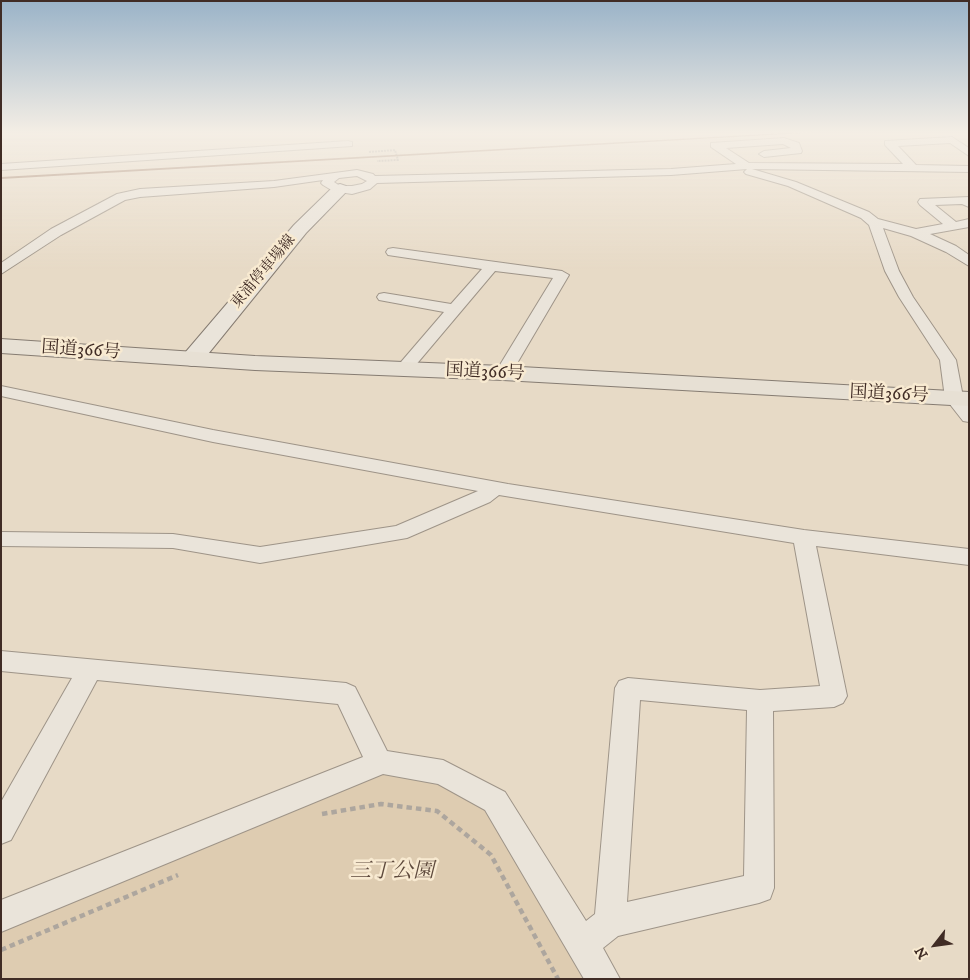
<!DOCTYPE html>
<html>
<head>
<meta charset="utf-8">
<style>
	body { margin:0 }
	#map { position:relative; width:970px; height:980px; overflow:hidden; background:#e7dac6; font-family:"IM FELL DW Pica",serif }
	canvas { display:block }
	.frame { position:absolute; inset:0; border:2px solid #402c25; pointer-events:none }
	.north { position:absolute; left:910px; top:920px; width:50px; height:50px; -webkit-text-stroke:4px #f8ead1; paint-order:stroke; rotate:240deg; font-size:14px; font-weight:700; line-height:20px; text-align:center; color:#402c25 }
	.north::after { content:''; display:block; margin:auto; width:18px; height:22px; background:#402c25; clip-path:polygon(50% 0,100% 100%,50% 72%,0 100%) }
</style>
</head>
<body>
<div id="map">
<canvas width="970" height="980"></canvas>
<div class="frame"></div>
<div class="north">N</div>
</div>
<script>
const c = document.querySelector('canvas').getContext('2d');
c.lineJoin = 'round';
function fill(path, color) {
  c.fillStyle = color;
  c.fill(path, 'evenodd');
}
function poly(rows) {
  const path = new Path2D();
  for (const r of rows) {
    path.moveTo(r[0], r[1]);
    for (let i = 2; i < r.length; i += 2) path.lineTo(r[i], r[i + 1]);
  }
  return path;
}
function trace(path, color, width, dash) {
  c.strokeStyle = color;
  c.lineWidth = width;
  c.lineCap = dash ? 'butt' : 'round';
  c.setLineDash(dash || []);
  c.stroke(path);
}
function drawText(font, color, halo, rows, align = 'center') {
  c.font = font + ' "IM FELL DW Pica","Noto Serif JP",serif';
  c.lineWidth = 5;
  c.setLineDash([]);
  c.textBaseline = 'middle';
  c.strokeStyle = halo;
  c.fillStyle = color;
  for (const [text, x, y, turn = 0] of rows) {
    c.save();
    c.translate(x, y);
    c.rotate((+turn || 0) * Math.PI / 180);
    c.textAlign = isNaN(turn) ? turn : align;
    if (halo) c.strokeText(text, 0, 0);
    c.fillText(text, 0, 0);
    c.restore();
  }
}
const green = poly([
	[379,763,495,801,603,979,1,979,1,916]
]);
const pathFar1 = poly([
	[369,152,395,150,398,160,377,161]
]);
const path = poly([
	[322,814,381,804,437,811,491,855,558,979],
	[1,950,178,875]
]);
const minor = poly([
	[952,137,969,148,969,156,950,143,898,146,916,165,969,166,969,172,752,169,796,182,869,212,878,219,916,229,943,224,920,205,918,202,920,199,969,197,969,207,962,204,935,205,956,222,969,219,969,227,930,234,956,246,969,255,969,266,946,252,911,236,883,228,899,271,913,297,956,360,963,397,969,405,969,422,963,421,945,398,940,360,899,297,885,271,869,225,861,218,788,186,746,174,744,172,747,169,671,175,377,183,370,189,352,194,333,191,323,185,321,183,323,180,274,187,140,197,125,200,61,235,1,274,1,263,51,229,117,194,140,189,274,181,357,170,373,174,375,176,671,169,736,164,711,147,711,143,784,138,799,143,802,151,801,153,764,157,759,154,764,151,791,148,783,144,726,148,749,163,903,164,885,145,885,141,952,137],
	[357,176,367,181,362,184,352,186,340,186,334,182,339,178,357,176],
	[348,141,352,142,352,146,1,170,1,164,348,141],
	[393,248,562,271,569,275,509,377,503,378,497,377,495,373,553,278,495,271,409,373,403,374,397,373,395,369,444,312,379,300,377,297,379,294,384,293,451,304,482,269,388,255,386,252,388,249,393,248],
	[1,386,213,430,508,484,804,530,969,549,969,565,816,546,847,696,843,703,834,707,773,711,774,888,770,899,759,903,618,936,603,948,620,979,584,979,485,810,438,784,383,774,1,932,1,900,363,757,338,704,97,680,11,840,1,844,1,802,72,678,1,671,1,651,346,683,355,687,387,751,443,760,505,792,586,921,595,914,615,688,619,681,628,678,760,690,820,686,794,543,499,495,490,502,407,538,260,563,173,548,1,546,1,532,173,534,260,547,396,526,478,491,213,442,1,396,1,386],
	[640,700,747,710,744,876,627,902,640,700]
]);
const secondary = poly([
	[340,184,346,186,348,189,346,192,306,233,200,364,192,366,184,364,181,359,184,354,294,225,334,186,340,184]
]);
const trunk = poly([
	[1,339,255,356,503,366,969,392,969,406,503,380,255,370,1,353,1,339]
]);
const rail1 = poly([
	[800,132,823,132,1,179,1,177,800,132]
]);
const farStreetnames = [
	["東浦停車場線",264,272,-50]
];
const streetNames = [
	["国道366号",81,351,4],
	["国道366号",485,373,3],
	["国道366号",889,395,3]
];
const nearParknames = [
	["三丁公園",392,873]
];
fill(green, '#deccb1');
trace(minor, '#9e9488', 2);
trace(secondary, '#867c72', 2);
trace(trunk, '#867c72', 2);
trace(pathFar1, '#ada69e', 2, [2, 1]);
trace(path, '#ada69e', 4.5, [5.5, 4]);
fill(minor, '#eae4da');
fill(secondary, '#eae4da');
fill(trunk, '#e7e0d4');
fill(rail1, '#9d7a63');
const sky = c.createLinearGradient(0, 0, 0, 270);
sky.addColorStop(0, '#9ab3c8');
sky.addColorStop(0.49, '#f4eee5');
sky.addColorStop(1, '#f4eee500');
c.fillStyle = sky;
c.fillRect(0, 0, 970, 270);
drawText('15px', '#402c25', '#f8ead1', farStreetnames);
drawText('18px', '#402c25', '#f8ead1', streetNames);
drawText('italic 21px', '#5e4a3d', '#f8ead1', nearParknames);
</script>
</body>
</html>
